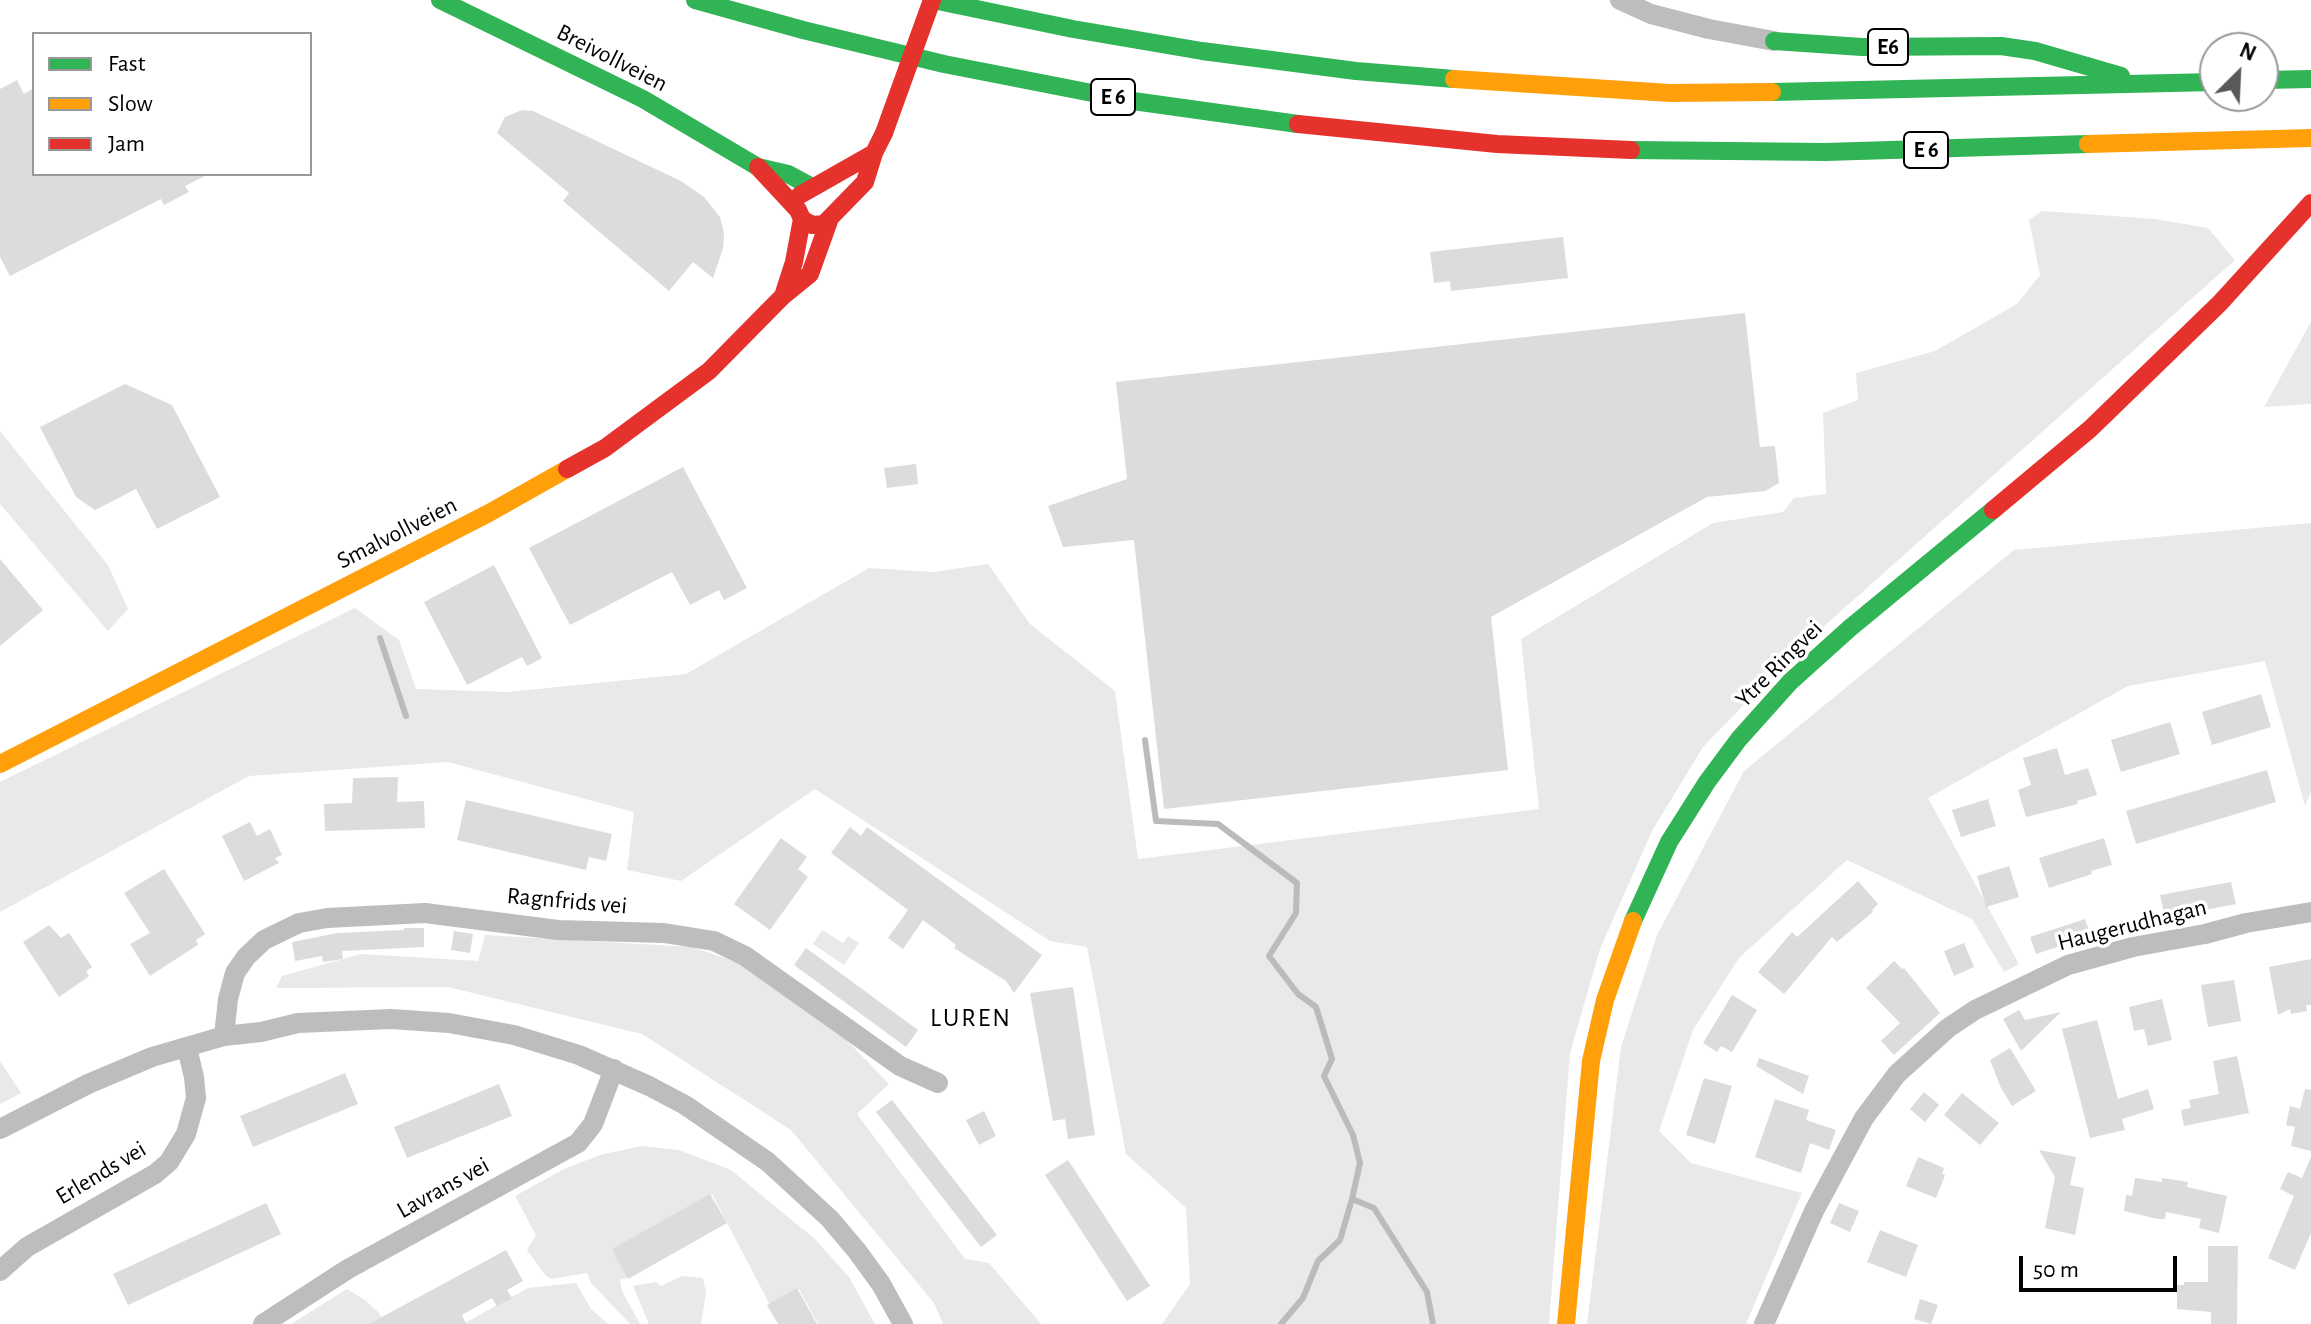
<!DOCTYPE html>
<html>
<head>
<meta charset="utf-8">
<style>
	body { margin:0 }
	#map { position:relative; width:2311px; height:1324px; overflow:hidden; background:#fff; font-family:"Alegreya Sans",sans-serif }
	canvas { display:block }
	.legend { position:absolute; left:32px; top:32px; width:280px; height:144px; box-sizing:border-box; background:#fff; border:2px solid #999; margin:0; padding:10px 14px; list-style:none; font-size:24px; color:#000 }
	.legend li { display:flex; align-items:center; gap:16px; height:40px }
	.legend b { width:40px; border:2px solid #999 }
	.north { position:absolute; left:2199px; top:32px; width:80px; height:80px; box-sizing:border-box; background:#fff; border:2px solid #999; border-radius:50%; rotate:24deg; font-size:22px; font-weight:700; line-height:32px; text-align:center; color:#000 }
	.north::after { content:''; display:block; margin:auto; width:28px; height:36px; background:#595959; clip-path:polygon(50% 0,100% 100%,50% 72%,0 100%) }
	.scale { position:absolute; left:2019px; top:1256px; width:158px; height:36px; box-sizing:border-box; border:4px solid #000; border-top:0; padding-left:10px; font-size:24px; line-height:28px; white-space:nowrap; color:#000; -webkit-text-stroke:6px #fff; paint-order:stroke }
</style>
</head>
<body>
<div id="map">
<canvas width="2311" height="1324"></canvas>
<ul class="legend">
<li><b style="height:10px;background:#30b455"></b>Fast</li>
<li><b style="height:10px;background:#ff9f0a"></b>Slow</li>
<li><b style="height:10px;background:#e5322d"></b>Jam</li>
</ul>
<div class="north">N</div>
<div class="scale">50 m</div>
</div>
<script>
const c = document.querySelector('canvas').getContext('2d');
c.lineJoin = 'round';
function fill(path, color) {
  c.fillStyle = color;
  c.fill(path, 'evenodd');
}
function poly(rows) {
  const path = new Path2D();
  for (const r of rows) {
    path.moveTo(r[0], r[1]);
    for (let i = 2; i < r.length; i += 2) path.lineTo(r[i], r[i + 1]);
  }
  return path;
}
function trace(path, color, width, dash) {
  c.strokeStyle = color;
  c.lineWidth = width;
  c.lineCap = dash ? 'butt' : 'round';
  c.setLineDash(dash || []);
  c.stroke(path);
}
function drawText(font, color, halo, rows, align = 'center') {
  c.font = font + ' "Alegreya Sans",sans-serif';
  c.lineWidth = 7;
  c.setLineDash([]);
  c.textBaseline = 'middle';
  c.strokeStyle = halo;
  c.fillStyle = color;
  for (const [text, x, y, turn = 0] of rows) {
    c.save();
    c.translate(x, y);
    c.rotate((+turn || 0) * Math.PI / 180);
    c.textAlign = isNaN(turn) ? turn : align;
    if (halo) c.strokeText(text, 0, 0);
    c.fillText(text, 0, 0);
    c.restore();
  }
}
const green = poly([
	[2042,211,2155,219,2208,228,2235,260,1795,652,1703,747,1652,831,1600,949,1570,1053,1549,1324,1162,1324,1190,1284,1186,1208,1126,1154,1087,947,1050,941,815,789,681,881,627,870,634,812,448,762,249,776,0,912,0,782,355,608,399,640,416,689,508,692,686,674,869,568,933,572,988,564,1030,624,1115,691,1138,859,1539,809,1521,639,1713,523,1783,512,1794,498,1826,494,1823,413,1858,400,1856,373,1935,351,2017,304,2040,275,2029,220],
	[2311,322,2311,404,2264,407],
	[0,431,108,565,128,609,108,631,0,504],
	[2311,523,2311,792,2305,806,2265,661,2128,686,1928,798,2019,964,2004,972,1972,919,1847,860,1739,958,1693,1030,1659,1131,1691,1163,1802,1193,1746,1324,1587,1324,1621,1047,1657,935,1744,771,2014,550],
	[822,930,843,943,848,936,859,943,844,965,813,944],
	[485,935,692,947,736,962,839,1032,889,1084,857,1114,965,1259,989,1263,1041,1324,943,1324,934,1303,791,1130,642,1034,448,987,276,988,282,976,361,954,478,961],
	[0,1061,21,1093,0,1104],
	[641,1146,679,1150,731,1170,815,1239,849,1277,875,1324,818,1324,799,1289,770,1305,712,1194,614,1250,629,1278,620,1279,622,1291,640,1324,630,1324,591,1283,587,1273,552,1279,546,1276,527,1250,536,1235,515,1196,564,1169,600,1155],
	[682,1276,703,1278,706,1293,701,1324,649,1324,633,1286,656,1282,661,1286],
	[576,1283,591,1309,608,1324,463,1324,528,1288],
	[347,1289,365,1300,378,1312,386,1324,291,1324]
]);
const stream = poly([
	[380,638,406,716],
	[1145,740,1156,821,1218,824,1297,883,1296,913,1269,956,1298,994,1316,1007,1332,1059,1324,1076,1353,1135,1360,1163,1352,1199,1374,1208,1427,1292,1433,1324],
	[1281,1324,1303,1298,1318,1261,1340,1240,1352,1199]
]);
const building = poly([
	[17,80,24,94,34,88,34,174,209,174,185,186,189,192,164,205,161,199,10,276,0,257,0,89],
	[522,110,533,111,563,125,681,181,704,197,720,217,724,233,723,248,713,278,693,262,669,291,563,201,569,193,497,133,505,117],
	[1563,237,1568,278,1451,291,1450,281,1434,283,1430,252],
	[1745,313,1760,447,1775,446,1779,483,1765,491,1707,497,1491,617,1508,770,1164,809,1134,540,1063,547,1048,506,1127,479,1116,382],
	[125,384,172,405,220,497,157,529,136,489,95,510,76,497,40,427],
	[916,464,918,484,887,488,884,468],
	[683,467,747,588,724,600,719,590,690,605,672,572,570,625,529,548],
	[0,559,43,610,0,646],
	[494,565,542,658,527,666,522,657,467,685,424,602],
	[2261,694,2271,727,2212,745,2202,712],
	[2170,722,2180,754,2121,772,2111,740],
	[2057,748,2065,775,2088,768,2097,795,2077,801,2078,804,2026,817,2018,790,2031,785,2023,758],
	[2267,770,2276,802,2136,844,2126,811],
	[398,777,397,802,424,801,425,828,325,831,324,804,352,803,353,778],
	[1988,799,1996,826,1961,837,1952,810],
	[466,800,612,834,606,861,589,857,586,870,457,840],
	[250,822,257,836,270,829,282,855,275,858,279,863,244,881,222,836],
	[850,827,861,836,867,827,1042,955,1014,993,1006,981,954,948,956,945,923,920,903,949,888,938,908,910,831,853],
	[781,838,807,857,798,869,808,877,770,930,734,904],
	[2104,838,2112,865,2091,871,2092,874,2049,888,2039,858],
	[2009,866,2019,897,1986,907,1977,876],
	[164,869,205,934,196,940,198,944,196,946,150,976,130,944,150,933,124,893],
	[1858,881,1878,904,1872,910,1873,912,1837,942,1832,937,1784,994,1758,972,1792,932,1797,937],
	[2231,882,2236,904,2165,918,2160,895],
	[2085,919,2091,936,2036,954,2030,937],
	[49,925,61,938,69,933,92,967,86,971,89,976,85,979,59,997,23,942],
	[404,928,424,928,424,947,342,951,343,959,323,962,322,956,295,961,292,942,338,933,404,930],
	[454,931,473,934,470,953,451,950],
	[1964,943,1974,967,1954,976,1944,951],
	[806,948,918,1030,906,1047,794,965],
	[2311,959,2311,1005,2306,1005,2307,1011,2291,1014,2290,1009,2278,1015,2269,967],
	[1894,961,1902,969,1904,968,1940,1013,1894,1055,1881,1041,1900,1023,1866,988],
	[2234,980,2241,1021,2208,1027,2201,985],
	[1073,987,1095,1135,1068,1139,1065,1119,1053,1121,1030,993],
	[1732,995,1757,1010,1732,1052,1721,1046,1717,1052,1703,1043],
	[2162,999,2172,1040,2148,1046,2144,1029,2134,1031,2129,1007],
	[2019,1010,2025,1020,2061,1012,2021,1051,2003,1019],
	[2097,1020,2118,1099,2148,1089,2154,1109,2122,1119,2125,1130,2090,1138,2062,1029],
	[2010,1048,2036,1091,2012,1106,2001,1088,1990,1060],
	[2237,1056,2249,1113,2184,1126,2181,1110,2191,1108,2189,1100,2219,1094,2213,1061],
	[1759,1058,1809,1076,1803,1094,1756,1066],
	[345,1073,358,1104,253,1147,240,1116],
	[1704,1078,1732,1086,1715,1144,1686,1135],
	[499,1084,512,1116,407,1158,394,1127],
	[2305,1089,2311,1090,2311,1151,2291,1146,2295,1127,2286,1125,2290,1106,2300,1109],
	[1924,1092,1939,1105,1925,1122,1910,1109],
	[1962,1093,1999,1123,1980,1145,1944,1115],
	[1775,1099,1809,1110,1806,1120,1836,1130,1829,1150,1810,1143,1801,1173,1755,1157],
	[892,1100,997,1235,981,1247,876,1112],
	[984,1111,996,1136,979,1145,966,1120],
	[2039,1150,2076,1157,2070,1185,2084,1188,2075,1235,2045,1228,2055,1177],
	[1918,1157,1944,1168,1942,1174,1945,1175,1936,1198,1906,1186],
	[2311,1157,2311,1233,2295,1270,2268,1258,2294,1196,2280,1189,2288,1172,2302,1178],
	[1068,1160,1150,1286,1127,1301,1045,1175],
	[2135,1178,2162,1182,2162,1178,2188,1182,2187,1187,2227,1196,2219,1233,2199,1228,2201,1219,2166,1212,2165,1219,2158,1219,2124,1211,2126,1195,2132,1196],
	[710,1194,727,1223,628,1279,612,1249],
	[266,1203,281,1234,128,1305,113,1274],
	[1839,1203,1859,1211,1850,1232,1830,1223],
	[1880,1230,1918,1245,1906,1277,1867,1262],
	[2208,1246,2238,1246,2237,1324,2211,1324,2211,1312,2177,1309,2177,1285,2184,1285,2184,1282,2208,1282],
	[506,1250,523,1281,507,1290,512,1298,497,1306,492,1298,462,1315,466,1324,369,1324],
	[797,1288,817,1324,778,1324,767,1305],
	[1920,1299,1938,1305,1931,1324,1914,1319]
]);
const street = poly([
	[1620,0,1651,14,1709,29,1774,41],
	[224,1036,228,999,235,973,246,957,264,940,299,923,327,918,425,913,558,930,664,933,714,941,745,956,900,1066,938,1083],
	[0,1129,88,1084,152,1057,224,1036,261,1032,298,1023,391,1019,449,1023,514,1035,579,1055,649,1086,685,1105,768,1162,830,1219,857,1251,881,1284,903,1324],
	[0,1271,27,1247,155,1174,169,1162,186,1134,196,1098,194,1077,187,1048],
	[263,1324,348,1269,578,1143,593,1124,614,1069],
	[1764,1324,1814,1211,1864,1118,1897,1074,1948,1028,1975,1010,2068,965,2133,947,2205,934,2246,923,2311,912]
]);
const fast = poly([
	[440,0,643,99,758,167,788,174,812,187],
	[695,0,803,30,944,64,1133,101,1298,124],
	[933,0,1073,29,1202,51,1356,71,1454,79],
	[1774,41,1862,47,2001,46,2035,51,2121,76],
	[2263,80,2311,79],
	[1772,92,2215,82],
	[1631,150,1825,152,2088,144],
	[1633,921,1669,842,1707,782,1739,739,1790,682,1850,628,1993,510]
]);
const slow = poly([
	[1454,79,1670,93,1772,92],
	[2088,144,2311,138],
	[0,764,489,513,567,469],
	[1566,1324,1591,1061,1605,1000,1633,921]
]);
const jam = poly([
	[1298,124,1497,144,1631,150],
	[758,167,798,210,802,219,812,225,824,224,865,182,874,153,884,133],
	[800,195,874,153],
	[783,296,794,262,802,219],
	[567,469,605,448,709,371,783,296,810,274,829,221],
	[1993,510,2090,429,2220,303,2311,203]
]);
const jamBridge = poly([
	[884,133,932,0]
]);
const shields = [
	[1888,47,40],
	[1113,97,44],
	[1926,150,44]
];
const shieldNames = [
	["E6",1888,47],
	["E 6",1113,97],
	["E 6",1926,150]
];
const streetNames = [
	["Breivollveien",612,58,27],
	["Smalvollveien",397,533,-27],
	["Ytre Ringvei",1779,664,-45],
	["Ragnfrids vei",567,901,5],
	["Haugerudhagan",2132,925,-14],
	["Erlends vei",101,1173,-31],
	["Lavrans vei",443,1188,-29]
];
const neighbourhoodNames = [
	["LUREN",971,1018]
];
fill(green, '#e9e9e9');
trace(stream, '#bbb', 6);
fill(building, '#dcdcdc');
trace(street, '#bdbdbd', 20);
trace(fast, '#30b455', 18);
trace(slow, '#ff9f0a', 18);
trace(jam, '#e5322d', 18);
trace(jamBridge, '#e5322d', 18);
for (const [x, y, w] of shields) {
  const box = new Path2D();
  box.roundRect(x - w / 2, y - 18, w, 36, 6);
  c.fillStyle = '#fff';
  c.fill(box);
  trace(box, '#000', 2);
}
drawText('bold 22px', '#000', null, shieldNames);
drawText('24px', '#000', '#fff', streetNames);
c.letterSpacing = '2px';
drawText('26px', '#000', '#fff', neighbourhoodNames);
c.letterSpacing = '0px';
</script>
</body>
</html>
